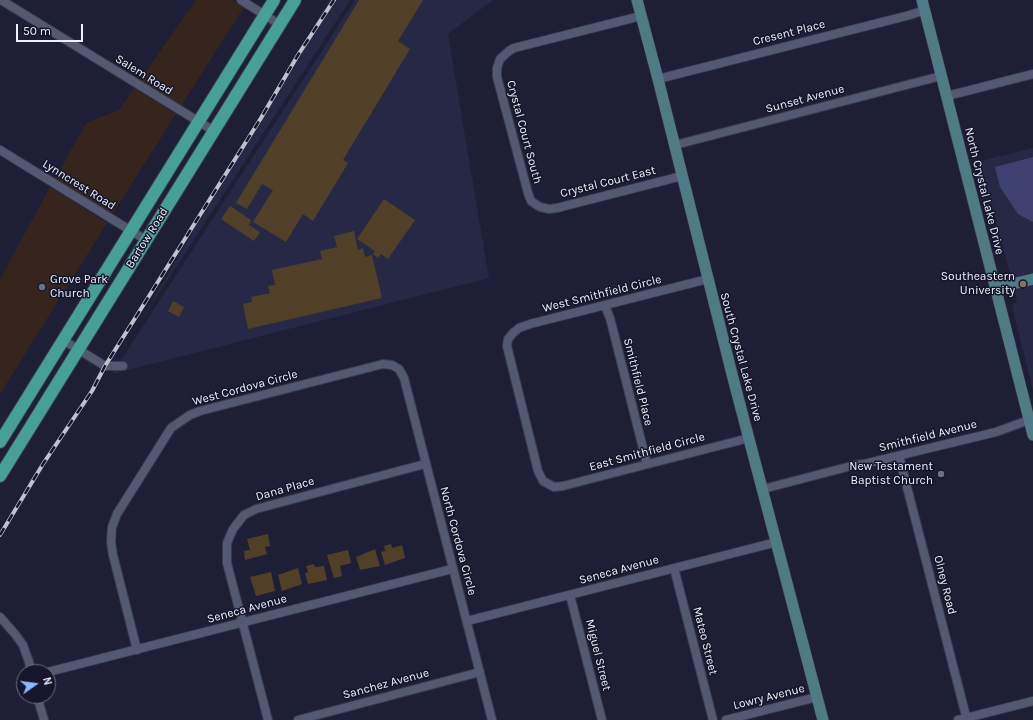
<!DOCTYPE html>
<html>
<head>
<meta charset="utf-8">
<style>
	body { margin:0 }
	#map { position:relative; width:1033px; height:720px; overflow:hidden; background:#1e1f36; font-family:Karla,sans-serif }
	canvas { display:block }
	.north { position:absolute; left:16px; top:664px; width:40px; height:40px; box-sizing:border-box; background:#15162c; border:1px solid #6b6d7f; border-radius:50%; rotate:76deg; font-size:11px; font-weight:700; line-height:16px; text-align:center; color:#edeffc }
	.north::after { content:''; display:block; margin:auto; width:14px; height:18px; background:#8cb9fc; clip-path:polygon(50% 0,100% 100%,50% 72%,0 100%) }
	.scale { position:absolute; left:16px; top:24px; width:67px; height:18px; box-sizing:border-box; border:2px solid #edeffc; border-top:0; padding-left:5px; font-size:12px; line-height:14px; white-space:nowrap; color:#edeffc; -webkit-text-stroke:3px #15162c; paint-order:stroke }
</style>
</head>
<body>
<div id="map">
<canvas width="1033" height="720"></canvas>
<div class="north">N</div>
<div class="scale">50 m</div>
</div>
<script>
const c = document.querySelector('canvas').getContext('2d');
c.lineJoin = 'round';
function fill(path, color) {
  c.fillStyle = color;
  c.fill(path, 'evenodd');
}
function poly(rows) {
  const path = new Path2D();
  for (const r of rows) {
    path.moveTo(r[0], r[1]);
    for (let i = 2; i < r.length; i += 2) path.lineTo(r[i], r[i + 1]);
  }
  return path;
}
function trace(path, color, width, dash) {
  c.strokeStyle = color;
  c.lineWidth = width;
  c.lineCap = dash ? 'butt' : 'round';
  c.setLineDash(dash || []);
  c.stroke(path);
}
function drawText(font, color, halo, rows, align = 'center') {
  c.font = font + ' Karla,sans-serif';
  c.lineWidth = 3;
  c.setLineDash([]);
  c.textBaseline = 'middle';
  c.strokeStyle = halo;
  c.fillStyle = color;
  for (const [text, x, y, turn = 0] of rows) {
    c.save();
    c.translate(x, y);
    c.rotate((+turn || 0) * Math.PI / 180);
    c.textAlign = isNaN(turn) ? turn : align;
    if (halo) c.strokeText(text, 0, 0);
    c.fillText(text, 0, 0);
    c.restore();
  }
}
const commercial = poly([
	[196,0,232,0,244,7,181,106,140,80],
	[134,88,176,114,112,215,55,179,86,123,119,110],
	[50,187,107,223,0,394,0,279]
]);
const built = poly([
	[329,0,350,0,137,327],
	[355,0,493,0,448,34,489,278,112,374],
	[1033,148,1033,390,1012,307,1017,300,980,161]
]);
const green = poly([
	[1033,157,1033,222,1018,214,1000,187,995,167]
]);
const building = poly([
	[359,0,423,0,398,41,410,49,343,160,348,163,313,221,303,214,286,242,253,222,273,190,262,184,247,209,236,203],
	[384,199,415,220,388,259,381,254,378,258,373,254,375,251,357,239],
	[230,206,251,220,249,225,260,232,254,241,221,219],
	[354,231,358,250,363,248,365,257,372,255,382,298,248,329,243,304,252,302,251,297,270,293,268,286,275,285,272,270,322,259,320,251,337,247,334,236],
	[173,301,184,307,179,317,168,311],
	[268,534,270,546,265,547,267,554,245,560,244,551,250,550,247,539],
	[391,544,392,548,402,545,405,558,385,565,381,552,385,551,384,546],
	[375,549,380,566,360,570,356,557],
	[348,550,351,563,340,566,342,576,334,578,327,555],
	[314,564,315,567,324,566,327,580,308,584,305,573,308,572,306,566],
	[298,568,302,584,282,591,278,575],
	[271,572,275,591,256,596,250,577]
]);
const street = poly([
	[1,0,214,131],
	[241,0,279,24],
	[641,16,514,48,509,51,500,59,497,68,497,77,528,193,531,201,540,207,549,209,557,208,682,176],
	[658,79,910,15,925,10],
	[947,96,1033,74],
	[675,145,941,76],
	[0,150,146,240],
	[708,279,530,324,519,328,513,333,508,339,507,346,538,471,543,481,554,487,563,486,749,438],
	[605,306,610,318,647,464],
	[63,340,105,366,123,366],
	[899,456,967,720],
	[763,489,855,465,864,464,996,432,1029,420],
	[674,568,713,720],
	[570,595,602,720],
	[0,617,15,634,23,645,29,662,31,672],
	[467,621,777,542],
	[137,650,113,555,111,542,112,527,117,514,171,428,190,415,200,411,383,364,392,365,399,369,404,378,492,720],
	[48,672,452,569],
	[37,696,44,720],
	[268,720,227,563,227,543,233,529,244,515,256,509,425,464],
	[298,720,480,672],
	[726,720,817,697],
	[958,720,1033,701]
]);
const secondary = poly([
	[637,0,658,79,734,382,823,720],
	[922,0,1033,435],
	[996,288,1033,279]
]);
const primary = poly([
	[0,442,274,0],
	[0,476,295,0]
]);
const rail = poly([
	[0,535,43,464,92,391,105,366,261,118,298,55,334,0]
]);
const markers = [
	[1023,284,4,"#8d6e63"],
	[42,287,4,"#6b7280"],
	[941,474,4,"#6b7280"]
];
const streetNames = [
	["Cresent Place",789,33,-14],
	["Salem Road",144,75,32],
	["Sunset Avenue",805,99,-15],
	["Crystal Court South",524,132,75],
	["Crystal Court East",608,182,-14],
	["Lynncrest Road",79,185,32],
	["North Crystal Lake Drive",984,191,76],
	["Bartow Road",147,238,-58],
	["West Smithfield Circle",602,294,-14],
	["South Crystal Lake Drive",741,357,75],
	["Smithfield Place",638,382,76],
	["West Cordova Circle",245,388,-15],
	["Smithfield Avenue",928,436,-14],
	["East Smithfield Circle",647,452,-15],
	["Dana Place",285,489,-16],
	["North Cordova Circle",458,541,75],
	["Seneca Avenue",619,570,-15],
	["Olney Road",945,585,76],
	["Seneca Avenue",247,609,-15],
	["Mateo Street",705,641,76],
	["Miguel Street",598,655,76],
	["Sanchez Avenue",386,684,-15],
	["Lowry Avenue",769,697,-14]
];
const poiNames = [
	["Southeastern",1015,277],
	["University",1015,291],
	["Grove Park",50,280,"left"],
	["Church",50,294,"left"],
	["New Testament",933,467],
	["Baptist Church",933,481]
];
fill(commercial, '#35251c');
fill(built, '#262845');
fill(green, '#3e4070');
fill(building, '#504028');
trace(street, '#3a3b4e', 10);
trace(secondary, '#3a3b4e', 12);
trace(primary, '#3a3b4e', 14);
trace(street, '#555873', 8);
trace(secondary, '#4e7b86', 11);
trace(primary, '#479f9a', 12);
trace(rail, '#bfc1d0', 4);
trace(rail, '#15162c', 2.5, [8]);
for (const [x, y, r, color] of markers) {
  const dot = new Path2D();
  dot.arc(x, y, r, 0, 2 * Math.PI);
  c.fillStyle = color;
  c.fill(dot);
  trace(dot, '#15162c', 1.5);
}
drawText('12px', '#edeffc', '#15162c', streetNames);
drawText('12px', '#edeffc', '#15162c', poiNames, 'right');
</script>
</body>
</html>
